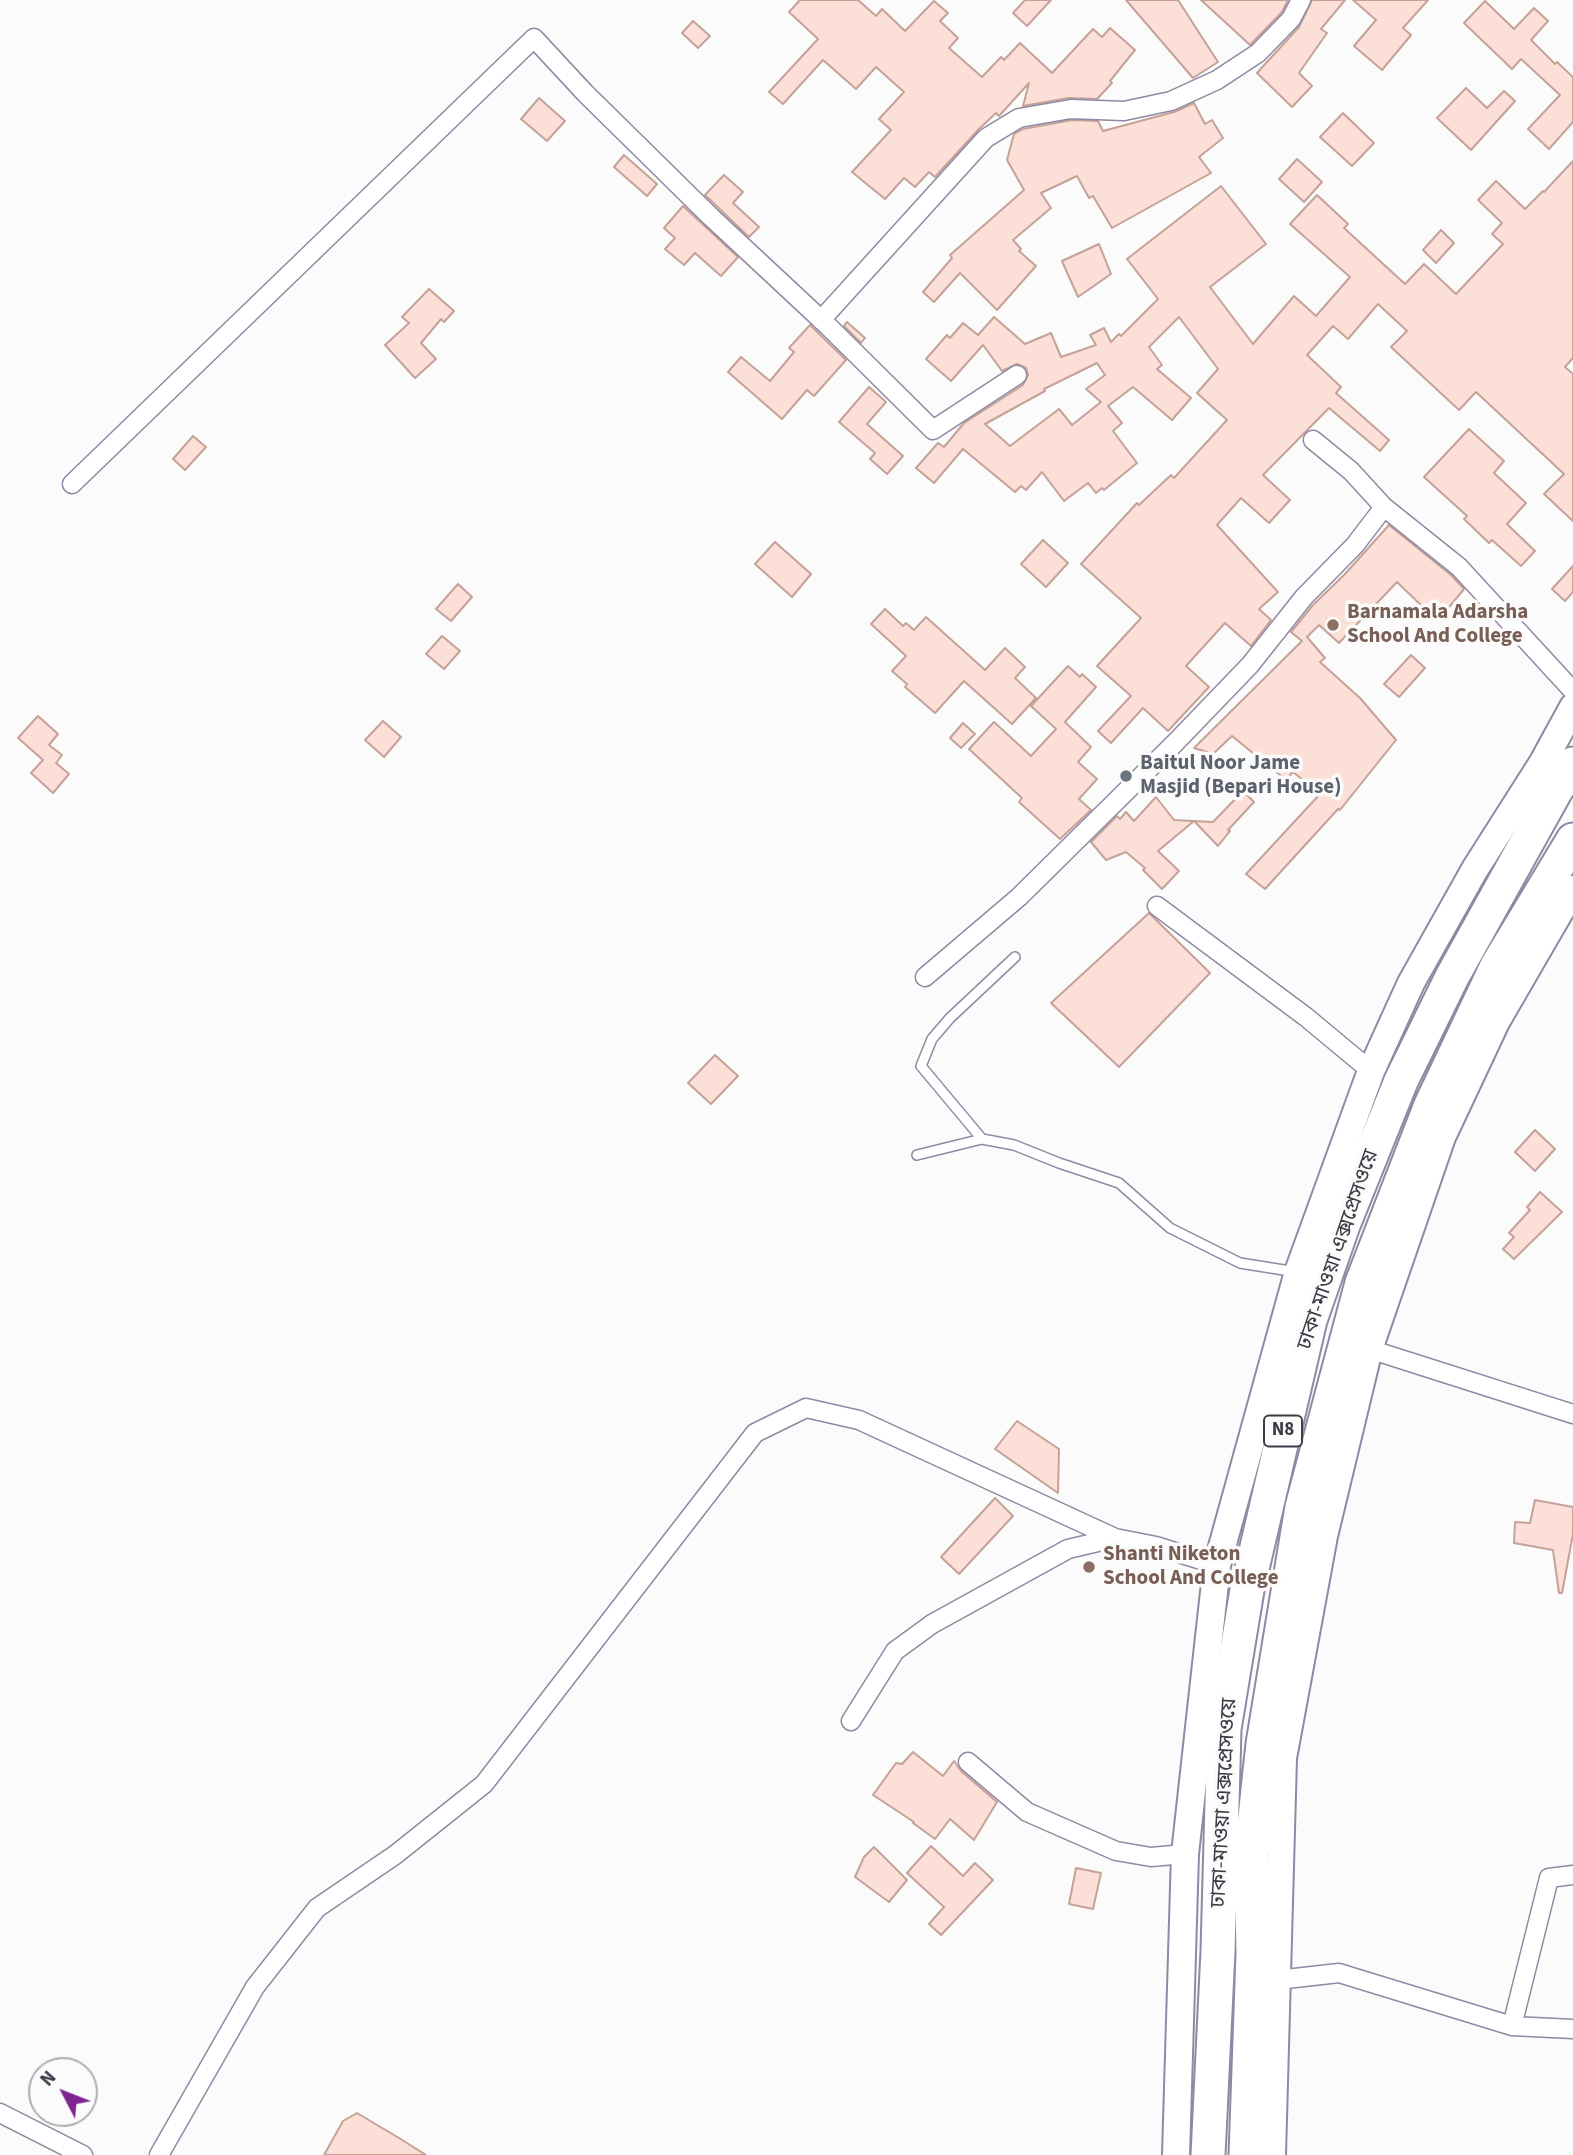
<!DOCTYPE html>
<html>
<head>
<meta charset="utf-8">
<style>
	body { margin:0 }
	#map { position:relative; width:1573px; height:2155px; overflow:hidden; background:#fbfbfb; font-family:"Source Sans 3",sans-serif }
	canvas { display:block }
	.north { position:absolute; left:28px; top:2057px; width:70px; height:70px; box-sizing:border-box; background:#fbfbfb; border:2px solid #afaeb3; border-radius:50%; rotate:312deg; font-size:19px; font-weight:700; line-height:28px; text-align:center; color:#3e3a46 }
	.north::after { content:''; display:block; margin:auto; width:24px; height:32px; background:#7e2592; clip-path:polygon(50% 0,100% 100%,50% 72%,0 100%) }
</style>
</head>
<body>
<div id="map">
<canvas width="1573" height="2155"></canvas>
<div class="north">N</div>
</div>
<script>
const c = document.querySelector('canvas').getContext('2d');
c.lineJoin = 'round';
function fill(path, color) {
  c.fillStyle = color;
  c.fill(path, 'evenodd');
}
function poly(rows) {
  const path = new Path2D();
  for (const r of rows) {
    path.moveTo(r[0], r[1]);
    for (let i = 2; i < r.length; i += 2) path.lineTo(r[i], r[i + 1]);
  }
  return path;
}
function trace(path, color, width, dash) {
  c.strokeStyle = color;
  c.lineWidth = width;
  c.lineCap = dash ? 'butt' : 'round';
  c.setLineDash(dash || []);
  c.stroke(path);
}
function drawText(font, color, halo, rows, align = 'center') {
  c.font = font + ' "Source Sans 3","Noto Sans Bengali",sans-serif';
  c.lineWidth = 7;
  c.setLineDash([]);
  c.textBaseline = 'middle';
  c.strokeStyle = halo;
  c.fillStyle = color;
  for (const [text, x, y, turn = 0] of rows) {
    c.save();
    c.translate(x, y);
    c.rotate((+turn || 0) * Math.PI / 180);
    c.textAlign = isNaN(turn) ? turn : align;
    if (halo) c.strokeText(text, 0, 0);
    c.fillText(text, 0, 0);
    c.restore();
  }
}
const building = poly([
	[800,0,858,0,876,16,882,9,905,31,934,1,948,13,940,21,958,38,949,48,982,77,1001,57,1004,60,1020,43,1052,73,1093,29,1102,37,1110,28,1135,50,1110,81,1112,83,1097,99,1069,98,1023,106,1029,83,999,116,996,113,978,130,935,177,929,172,915,187,904,178,885,199,852,172,891,130,879,119,904,92,876,67,856,89,823,60,783,104,769,92,818,39,789,12,800,0],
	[1025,0,1051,0,1027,26,1013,13,1025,0],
	[1126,0,1178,0,1218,62,1193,78,1126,0],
	[1201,0,1288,0,1282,12,1250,45,1201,0],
	[1312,0,1345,0,1321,29,1327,33,1299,73,1312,86,1292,107,1257,73,1299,27,1312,0],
	[1353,0,1428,0,1403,28,1411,35,1382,70,1354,46,1376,20,1353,0],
	[1485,1,1514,29,1534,8,1548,21,1531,40,1555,64,1557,62,1573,77,1573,122,1549,149,1528,129,1560,95,1521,59,1512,69,1464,23,1485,1],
	[693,21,710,36,698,48,682,33,693,21],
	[1466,88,1487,108,1504,91,1515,101,1471,150,1437,118,1466,88],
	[539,98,565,121,547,141,521,119,539,98],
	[1194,103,1205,124,1212,120,1223,138,1199,157,1211,173,1112,228,1093,196,1089,198,1077,176,1041,193,1051,208,1013,240,1021,249,1019,251,1036,266,997,310,960,273,934,302,923,292,952,258,950,255,1024,190,1007,160,1014,134,1023,129,1072,120,1098,121,1103,131,1174,112,1194,103],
	[1343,113,1374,143,1352,166,1320,137,1343,113],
	[624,155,657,184,647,196,614,167,624,155],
	[1297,159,1322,182,1304,202,1279,179,1297,159],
	[1573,161,1573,358,1565,367,1573,374,1573,521,1544,494,1564,474,1476,392,1459,410,1391,347,1407,331,1378,304,1348,339,1333,326,1307,355,1341,387,1336,393,1389,440,1380,451,1329,408,1263,475,1290,500,1269,523,1241,498,1217,525,1278,592,1259,609,1271,620,1251,646,1225,623,1186,666,1209,687,1168,731,1143,708,1111,743,1098,731,1131,696,1097,666,1141,618,1081,564,1137,503,1139,505,1171,475,1174,478,1227,420,1197,393,1218,369,1179,317,1149,347,1162,365,1157,369,1191,398,1172,420,1133,387,1108,406,1122,423,1113,431,1137,463,1104,490,1102,488,1096,493,1088,483,1064,501,1042,472,1026,490,1021,486,1015,492,963,449,934,483,916,468,938,443,944,447,964,423,1023,385,1028,375,1026,368,1017,364,1002,371,983,345,951,381,926,359,947,335,950,338,963,323,978,335,994,317,1025,344,1051,333,1061,357,1096,345,1090,335,1104,328,1111,342,1119,334,1121,336,1158,299,1127,259,1221,186,1266,244,1210,287,1253,344,1294,296,1316,316,1350,277,1290,224,1317,195,1348,224,1344,228,1405,284,1424,264,1456,294,1503,244,1492,234,1502,223,1478,200,1496,181,1525,209,1543,191,1544,192,1573,161],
	[1097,363,1105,375,1086,389,1101,402,1072,425,1059,409,1010,446,985,424,1045,391,1044,389,1097,363],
	[724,175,743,192,733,203,759,227,749,237,705,195,724,175],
	[683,206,738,257,721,276,695,253,684,265,665,249,675,238,664,228,683,206],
	[1441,230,1454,243,1436,263,1423,250,1441,230],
	[1099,244,1111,274,1078,297,1062,261,1099,244],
	[429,289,454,311,444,322,441,319,421,343,436,359,415,378,385,345,409,323,402,317,429,289],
	[847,322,865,338,861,343,844,326,847,322],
	[810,325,846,360,814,396,807,390,782,419,728,372,741,357,770,381,794,352,789,348,810,325],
	[869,387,886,402,867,424,903,456,887,474,870,459,875,453,839,422,869,387],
	[1469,429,1504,461,1494,473,1526,503,1507,524,1535,551,1521,566,1492,540,1489,543,1464,519,1467,516,1424,477,1469,429],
	[193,436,206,447,185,470,173,459,193,436],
	[1389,525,1451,575,1464,589,1446,611,1434,613,1426,610,1397,582,1339,643,1319,625,1307,637,1325,658,1320,662,1360,698,1396,740,1340,810,1338,809,1265,889,1246,874,1320,794,1293,772,1286,780,1232,736,1213,754,1194,748,1302,641,1291,632,1313,605,1345,574,1389,525],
	[1043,540,1068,563,1046,587,1021,564,1043,540],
	[775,542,811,574,792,597,755,564,775,542],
	[1573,566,1573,592,1565,601,1552,589,1573,566],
	[458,584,472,597,451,621,436,609,458,584],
	[885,609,903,626,906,623,914,630,926,617,985,670,1005,648,1025,667,1015,678,1036,698,1012,724,964,681,935,713,905,687,907,684,892,671,906,656,871,624,885,609],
	[442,636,460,651,444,669,426,654,442,636],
	[1411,655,1425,668,1399,697,1384,684,1411,655],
	[1068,666,1080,677,1082,674,1096,687,1065,722,1091,747,1078,762,1097,779,1079,799,1091,810,1060,839,1019,802,1022,798,969,749,994,722,1031,756,1056,729,1031,706,1068,666],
	[38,716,58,734,49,745,62,755,56,763,69,774,53,793,31,773,43,760,18,738,38,716],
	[383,721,401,737,384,757,365,740,383,721],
	[963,723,975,734,961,748,950,738,963,723],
	[1243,791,1254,802,1228,830,1230,831,1218,846,1194,821,1158,851,1179,871,1162,889,1143,870,1145,868,1126,852,1106,860,1091,842,1117,816,1120,819,1126,812,1134,821,1156,797,1174,820,1213,822,1243,791],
	[1149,913,1210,973,1119,1067,1051,1003,1149,913],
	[715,1055,738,1076,711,1104,688,1083,715,1055],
	[1535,1130,1555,1149,1535,1171,1515,1152,1535,1130],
	[1540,1192,1562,1212,1514,1259,1503,1249,1514,1237,1509,1233,1530,1210,1527,1207,1540,1192],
	[1017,1421,1059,1449,1058,1493,995,1449,1017,1421],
	[995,1498,1013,1516,959,1574,941,1557,995,1498],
	[1535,1500,1573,1507,1573,1534,1562,1593,1559,1593,1553,1550,1514,1543,1515,1522,1530,1523,1535,1500],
	[913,1752,943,1776,954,1761,961,1771,997,1802,974,1840,950,1819,935,1839,913,1823,914,1822,873,1795,896,1763,902,1764,913,1752],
	[931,1846,963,1876,975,1863,993,1880,941,1935,929,1924,944,1907,907,1873,931,1846],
	[874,1847,907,1880,889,1902,855,1877,864,1857,874,1847],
	[1076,1868,1101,1873,1093,1909,1069,1904,1076,1868],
	[357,2113,399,2138,426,2155,324,2155,343,2121,357,2113]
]);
const service = poly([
	[982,1139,921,1066,932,1039,950,1018,1015,957],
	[917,1155,982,1139,1014,1145,1059,1163,1119,1183,1170,1228,1240,1263,1296,1272]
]);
const minor = poly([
	[821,320,986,138,1019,118,1071,109,1124,111,1171,101,1217,80,1258,53,1291,19,1301,0],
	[1313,440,1351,471,1384,507,1459,567,1573,691],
	[72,484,534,38,585,93,711,217,829,327,933,430,1017,375],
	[1157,906,1306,1017,1371,1071],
	[925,977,1019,897,1174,744,1250,665,1304,597,1355,545,1384,507],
	[1369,1349,1573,1414],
	[851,1721,895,1651,932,1624,1068,1549,1115,1538,1156,1546,1217,1565],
	[968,1762,1027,1812,1116,1851,1151,1857,1185,1854],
	[1277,1980,1339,1973,1512,2026,1573,2029],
	[1512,2026,1549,1878,1573,1875],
	[0,2113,83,2155],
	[159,2155,255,1987,317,1908,395,1855,484,1784,755,1433,806,1408,859,1420,1115,1538]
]);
const secondary = poly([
	[1176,2155,1185,1854,1217,1565,1298,1272,1371,1071,1411,983,1475,869,1543,762,1573,707],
	[1272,2155,1283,1758,1324,1536,1369,1349,1442,1137,1496,1022,1573,889]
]);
const motorway = poly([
	[1208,2155,1218,1951,1224,1729,1247,1590,1310,1320,1343,1225,1401,1081,1452,977,1556,790,1573,764],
	[1246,2155,1253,1954,1251,1854,1263,1744,1302,1507,1362,1283,1431,1105,1497,966,1573,840]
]);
const markers = [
	[1333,625,7,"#8d6e63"],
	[1126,776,7,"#6b7280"],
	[1089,1567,7,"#8d6e63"]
];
const shields = [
	[1283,1431,38]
];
const shieldNames = [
	["N8",1283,1431]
];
const educationNames = [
	["Barnamala Adarsha",1347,613],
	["School And College",1347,637],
	["Shanti Niketon",1103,1555],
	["School And College",1103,1579]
];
const worshipNames = [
	["Baitul Noor Jame",1140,764],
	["Masjid (Bepari House)",1140,788]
];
const streetNames = [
	["ঢাকা-মাওয়া এক্সপ্রেসওয়ে",1339,1250,-71],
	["ঢাকা-মাওয়া এক্সপ্রেসওয়ে",1225,1803,-87]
];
fill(building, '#fcdfd7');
trace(building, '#c4a298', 2);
trace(service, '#9188a4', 12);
trace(minor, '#9188a4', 21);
trace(secondary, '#9188a4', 30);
trace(motorway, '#9188a4', 37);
trace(service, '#fff', 9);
trace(minor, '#fff', 18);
trace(secondary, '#fff', 26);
trace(motorway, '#fff', 33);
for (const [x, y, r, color] of markers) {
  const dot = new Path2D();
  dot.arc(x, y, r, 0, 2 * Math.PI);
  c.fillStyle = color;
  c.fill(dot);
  trace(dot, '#fbfbfb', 2.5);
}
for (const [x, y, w] of shields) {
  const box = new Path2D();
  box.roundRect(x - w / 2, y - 15.5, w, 31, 5);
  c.fillStyle = '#fbfbfb';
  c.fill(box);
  trace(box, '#3e3a46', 2);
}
drawText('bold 19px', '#3e3a46', null, shieldNames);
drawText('bold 21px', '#785e54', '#fbfbfb', educationNames, 'left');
drawText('bold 21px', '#5b616d', '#fbfbfb', worshipNames, 'left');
drawText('21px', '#3e3a46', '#fbfbfb', streetNames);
</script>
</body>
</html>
